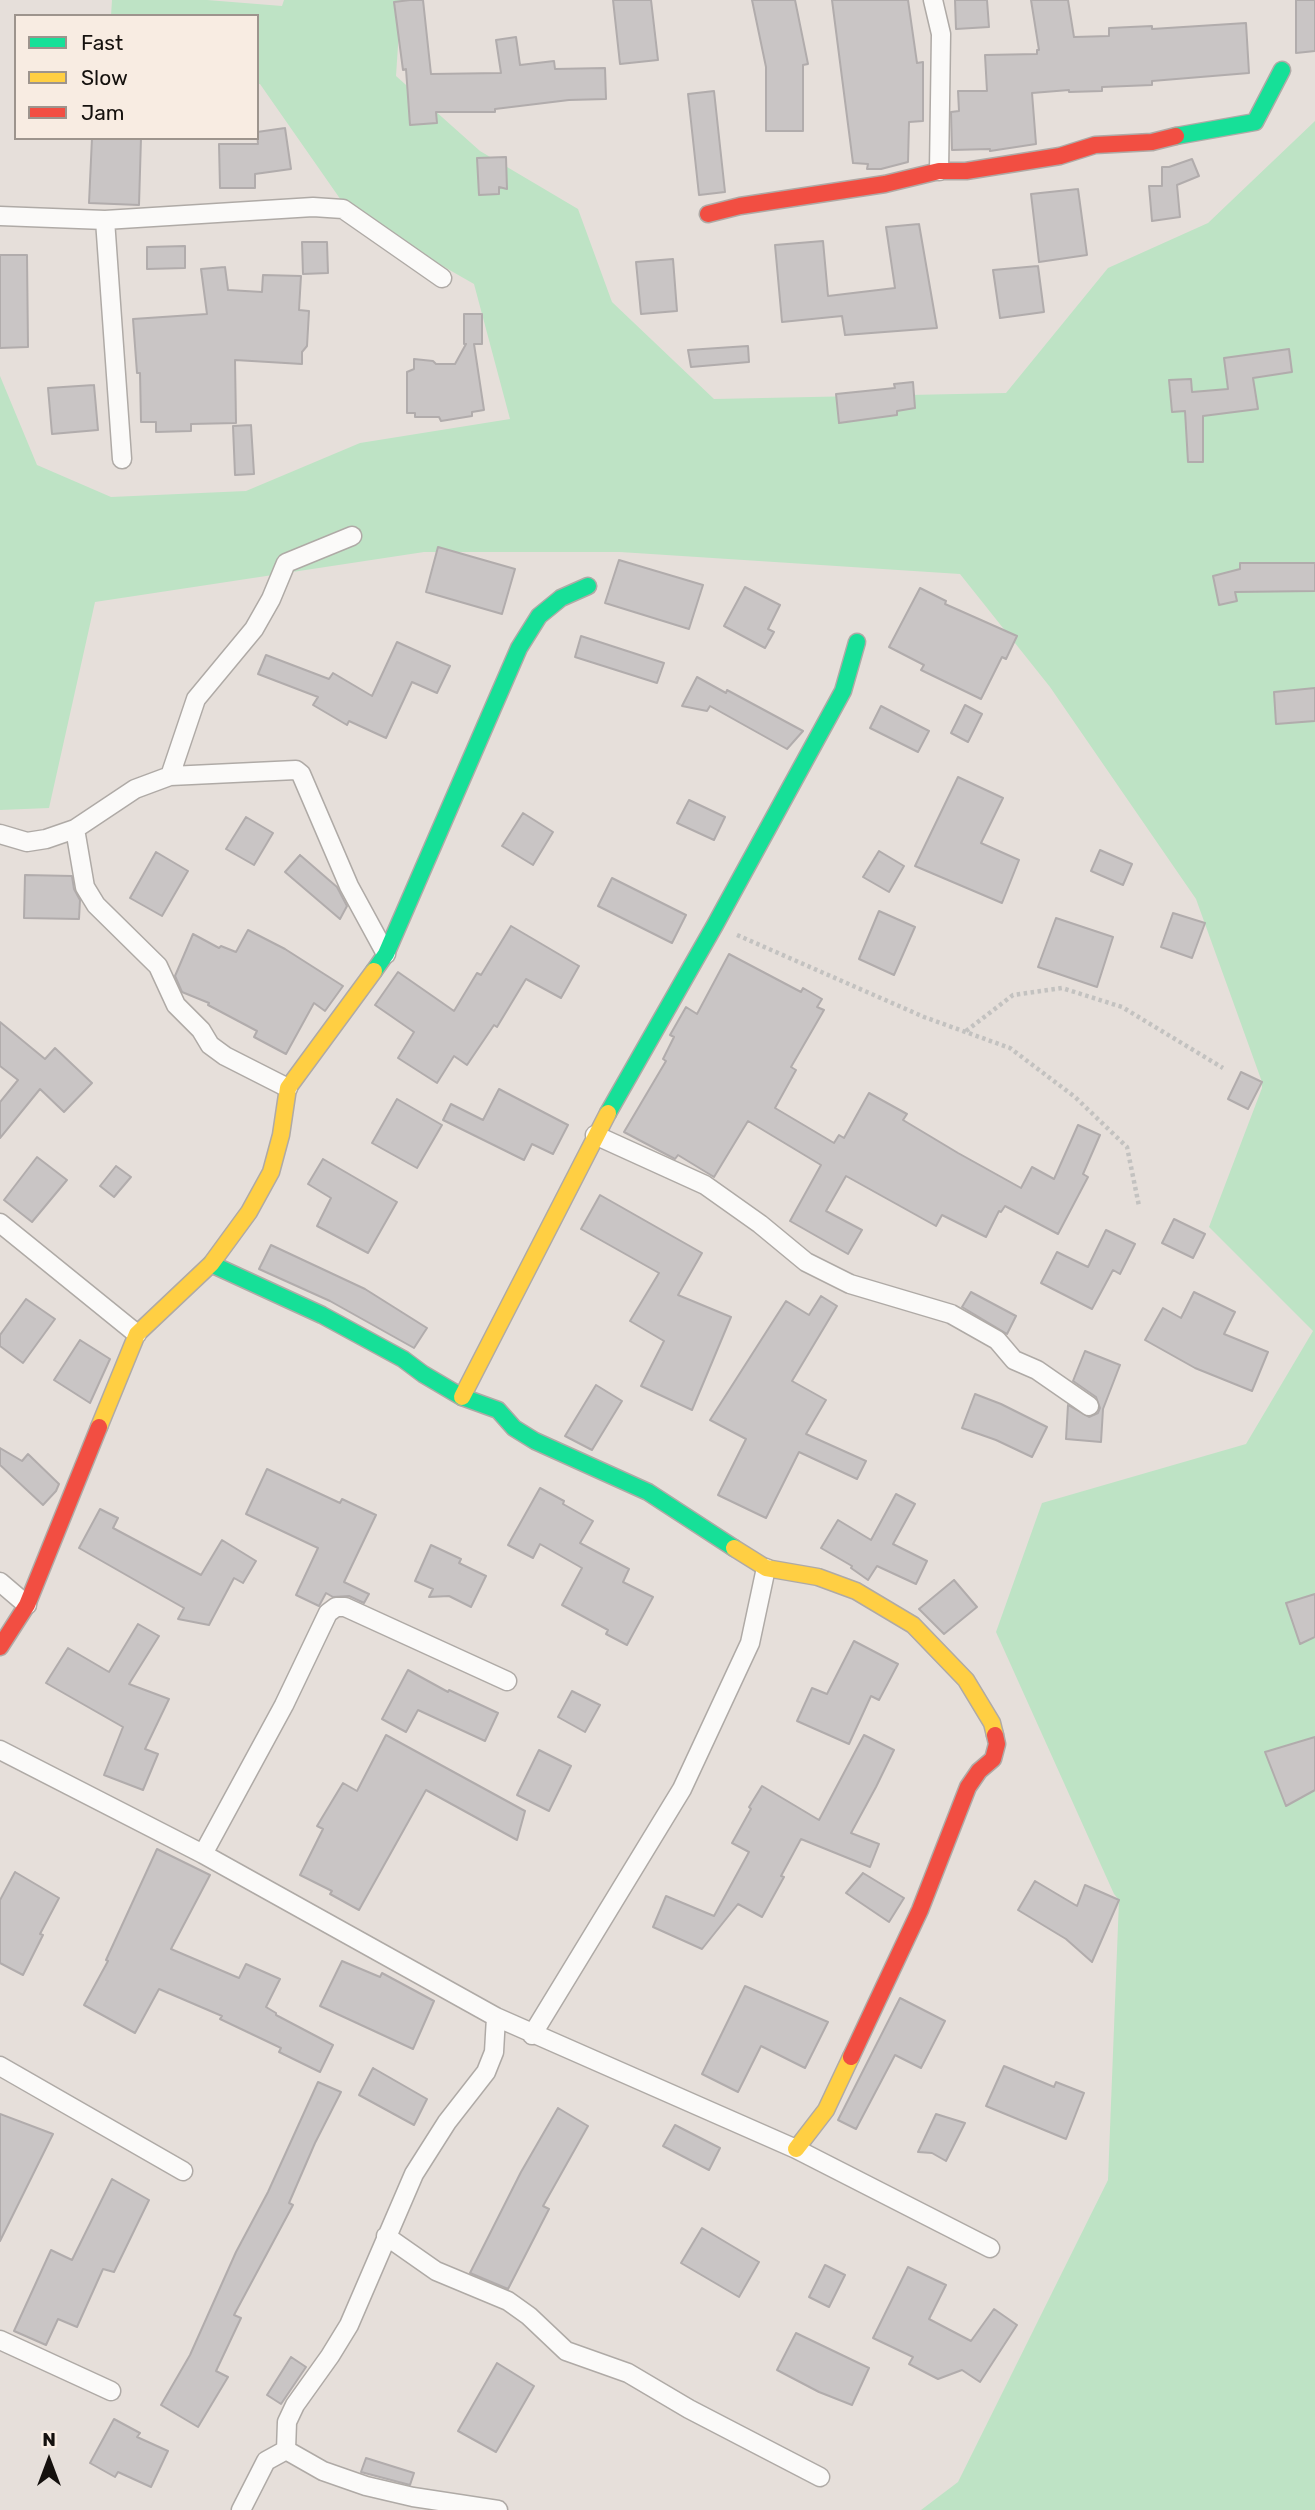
<!DOCTYPE html>
<html>
<head>
<meta charset="utf-8">
<style>
	body { margin:0 }
	#map { position:relative; width:1315px; height:2510px; overflow:hidden; background:#e6dfda; font-family:Rubik,sans-serif }
	canvas { display:block }
	.legend { position:absolute; left:14px; top:14px; width:245px; height:126px; box-sizing:border-box; background:#f8ece2; border:2px solid #9d948d; margin:0; padding:9px 12px; list-style:none; font-size:21px; color:#15110e }
	.legend li { display:flex; align-items:center; gap:14px; height:35px }
	.legend b { width:35px; border:2px solid #9d948d }
	.north { position:absolute; left:14px; top:2426px; width:70px; height:70px; -webkit-text-stroke:5px #f8ece2; paint-order:stroke; rotate:0deg; font-size:19px; font-weight:700; line-height:28px; text-align:center; color:#15110e }
	.north::after { content:''; display:block; margin:auto; width:24px; height:32px; background:#15110e; clip-path:polygon(50% 0,100% 100%,50% 72%,0 100%) }
</style>
</head>
<body>
<div id="map">
<canvas width="1315" height="2510"></canvas>
<ul class="legend">
<li><b style="height:9px;background:#16e098"></b>Fast</li>
<li><b style="height:9px;background:#ffcf43"></b>Slow</li>
<li><b style="height:9px;background:#f24e42"></b>Jam</li>
</ul>
<div class="north">N</div>
</div>
<script>
const c = document.querySelector('canvas').getContext('2d');
c.lineJoin = 'round';
function fill(path, color) {
  c.fillStyle = color;
  c.fill(path, 'evenodd');
}
function poly(rows) {
  const path = new Path2D();
  for (const r of rows) {
    path.moveTo(r[0], r[1]);
    for (let i = 2; i < r.length; i += 2) path.lineTo(r[i], r[i + 1]);
  }
  return path;
}
function trace(path, color, width, dash) {
  c.strokeStyle = color;
  c.lineWidth = width;
  c.lineCap = dash ? 'butt' : 'round';
  c.setLineDash(dash || []);
  c.stroke(path);
}
const green = poly([
	[112,0,207,0,282,6,284,0,401,0,396,76,480,151,578,209,612,302,714,399,1006,393,1108,268,1208,223,1315,121,1315,2510,921,2510,958,2482,1108,2180,1119,1900,1114,1894,996,1632,1042,1503,1246,1444,1313,1331,1209,1227,1262,1088,1262,1082,1196,899,1050,687,960,574,620,552,424,552,95,602,49,808,0,810,0,376,37,465,111,497,246,491,360,443,510,419,474,284,350,213,260,84,257,84,257,16,111,16]
]);
const building = poly([
	[410,0,423,0,431,74,501,73,496,40,516,37,520,65,554,61,555,69,605,68,606,99,569,100,495,109,495,112,436,112,437,123,410,125,406,69,403,70,394,2,410,0],
	[613,0,651,0,658,60,620,64,613,0],
	[752,0,795,0,808,64,803,65,803,131,766,131,766,67,752,0],
	[832,0,908,0,917,63,923,62,923,121,909,122,908,162,881,169,867,169,868,164,853,163,832,0],
	[955,0,987,0,989,27,956,29,955,0],
	[1031,0,1068,0,1074,37,1109,36,1109,28,1152,26,1152,29,1246,23,1249,73,1152,81,1152,85,1102,87,1102,91,1069,92,1069,90,1032,93,1036,144,990,151,990,149,952,150,951,112,959,111,958,91,987,91,985,55,1037,54,1037,50,1039,50,1031,0],
	[1296,0,1315,0,1315,51,1296,53,1296,0],
	[714,91,725,192,699,195,688,94,714,91],
	[285,128,291,169,255,174,255,188,220,188,219,144,258,144,257,132,285,128],
	[92,138,141,138,139,205,89,203,92,138],
	[506,157,507,189,499,187,499,194,479,195,477,158,506,157],
	[1192,159,1199,176,1177,185,1180,217,1152,221,1149,186,1162,186,1162,167,1169,167,1192,159],
	[1078,189,1087,255,1039,262,1031,194,1078,189],
	[919,224,937,328,845,335,842,316,782,322,775,245,823,241,828,296,895,288,886,227,919,224],
	[302,242,327,242,328,273,303,274,302,242],
	[185,246,185,268,147,269,147,247,185,246],
	[0,255,27,255,28,347,0,348,0,255],
	[673,259,677,311,641,314,636,262,673,259],
	[1038,266,1044,312,1000,318,993,270,1038,266],
	[225,267,228,290,262,292,263,275,301,276,299,310,309,311,307,346,302,352,302,364,235,360,236,423,191,424,191,431,156,432,156,422,141,422,140,373,137,373,133,319,207,314,201,269,225,267],
	[464,314,482,314,482,344,474,344,484,410,472,412,472,416,441,421,439,417,415,417,415,413,407,413,407,372,414,369,414,359,433,361,436,364,455,364,466,344,464,344,464,314],
	[748,346,749,362,691,367,688,350,748,346],
	[1289,349,1292,372,1253,378,1258,409,1203,416,1203,462,1188,462,1185,411,1172,412,1169,380,1191,379,1192,392,1228,389,1224,358,1289,349],
	[913,382,915,408,897,411,897,415,839,423,836,394,895,388,894,384,913,382],
	[94,385,98,430,52,434,48,388,94,385],
	[251,425,254,474,235,475,233,426,251,425],
	[438,547,515,569,502,614,426,592,438,547],
	[619,560,703,585,689,629,605,603,619,560],
	[1240,563,1315,563,1315,591,1235,592,1237,601,1219,605,1213,576,1240,569,1240,563],
	[745,587,780,605,768,629,774,632,765,648,724,626,745,587],
	[920,588,946,601,945,604,1017,636,1006,659,1002,657,981,699,921,670,924,665,889,647,920,588],
	[581,636,664,663,657,683,575,657,581,636],
	[397,642,450,666,437,693,412,682,386,738,349,721,347,725,313,705,318,697,258,674,266,655,329,679,333,673,372,696,397,642],
	[697,677,726,693,727,690,803,731,787,749,710,706,707,711,682,706,697,677],
	[1315,688,1315,721,1276,724,1274,692,1315,688],
	[965,705,982,714,968,742,951,733,965,705],
	[881,706,929,731,918,752,870,728,881,706],
	[958,777,1003,798,981,843,1019,860,1002,903,915,866,958,777],
	[689,800,725,817,714,840,677,823,689,800],
	[523,813,553,832,533,865,502,846,523,813],
	[246,817,273,833,254,865,226,849,246,817],
	[1100,850,1132,864,1123,885,1091,871,1100,850],
	[879,851,904,866,889,892,863,877,879,851],
	[156,852,188,871,162,916,130,898,156,852],
	[300,855,337,887,347,906,340,919,285,872,300,855],
	[25,875,72,876,74,889,80,900,79,919,24,918,25,875],
	[612,878,686,915,672,943,598,906,612,878],
	[879,911,915,927,894,975,859,959,879,911],
	[1173,913,1205,923,1192,958,1161,947,1173,913],
	[1056,918,1113,937,1097,987,1038,967,1056,918],
	[511,926,579,966,561,998,526,979,497,1027,494,1025,467,1065,454,1056,437,1083,398,1058,414,1032,375,1005,398,972,454,1011,477,973,481,975,511,926],
	[248,930,285,949,343,986,325,1011,314,1003,286,1054,254,1037,257,1031,208,1005,209,1003,182,992,175,976,193,934,219,948,221,946,236,952,248,930],
	[729,954,801,992,803,988,822,999,817,1007,824,1010,791,1067,796,1070,775,1108,834,1143,839,1135,844,1138,869,1093,907,1114,903,1120,958,1153,1021,1188,1032,1167,1054,1179,1078,1125,1100,1135,1083,1174,1088,1177,1058,1234,1005,1206,1001,1212,999,1211,986,1237,942,1215,936,1226,846,1176,826,1211,862,1230,848,1254,790,1221,821,1165,748,1121,714,1177,678,1155,675,1159,624,1132,666,1061,663,1059,674,1037,670,1035,686,1007,697,1014,729,954],
	[0,1022,45,1059,55,1048,92,1083,64,1112,40,1089,0,1138,0,1102,18,1080,0,1066,0,1022],
	[1241,1072,1262,1082,1248,1109,1228,1099,1241,1072],
	[499,1089,568,1125,553,1154,532,1144,524,1160,443,1120,451,1104,483,1120,499,1089],
	[397,1099,442,1125,417,1168,372,1143,397,1099],
	[37,1157,67,1180,32,1222,4,1200,37,1157],
	[323,1159,397,1202,368,1253,317,1226,331,1198,308,1184,323,1159],
	[116,1166,131,1177,114,1197,100,1186,116,1166],
	[600,1195,702,1253,678,1295,731,1317,692,1410,641,1386,664,1341,630,1321,659,1273,581,1229,600,1195],
	[1174,1219,1205,1234,1193,1258,1162,1243,1174,1219],
	[1106,1230,1135,1244,1120,1274,1113,1270,1092,1309,1041,1283,1057,1252,1088,1267,1106,1230],
	[271,1245,365,1289,427,1328,414,1348,330,1301,259,1269,271,1245],
	[971,1292,1016,1316,1007,1334,962,1307,971,1292],
	[1194,1292,1235,1312,1224,1334,1268,1352,1252,1391,1195,1368,1145,1340,1163,1308,1181,1318,1194,1292],
	[821,1296,837,1306,792,1381,826,1400,806,1434,866,1461,857,1479,799,1452,766,1518,718,1495,746,1439,710,1420,786,1301,809,1315,821,1296],
	[26,1299,55,1319,23,1363,0,1346,0,1335,26,1299],
	[80,1340,110,1359,90,1403,54,1380,80,1340],
	[1085,1351,1120,1365,1103,1409,1101,1442,1066,1439,1068,1405,1089,1417,1098,1413,1100,1408,1096,1397,1073,1381,1085,1351],
	[596,1385,622,1401,592,1450,565,1436,596,1385],
	[975,1394,1001,1404,1047,1427,1032,1457,996,1440,962,1428,975,1394],
	[0,1448,22,1461,28,1454,59,1484,56,1491,43,1505,0,1465,0,1448],
	[267,1469,340,1503,342,1499,376,1515,344,1582,369,1594,364,1603,349,1596,333,1597,326,1593,319,1606,296,1595,318,1548,246,1514,267,1469],
	[540,1488,564,1501,563,1504,593,1521,580,1543,629,1569,623,1582,653,1597,627,1645,606,1634,608,1630,562,1605,582,1568,540,1544,533,1558,508,1545,540,1488],
	[896,1494,915,1504,893,1544,927,1561,916,1584,877,1566,868,1580,851,1568,852,1566,821,1548,838,1520,871,1540,896,1494],
	[100,1509,118,1518,113,1528,201,1575,222,1540,256,1561,243,1583,234,1578,209,1625,178,1619,184,1608,79,1548,100,1509],
	[431,1545,461,1559,459,1563,486,1576,471,1607,449,1596,429,1597,433,1589,415,1581,431,1545],
	[954,1580,977,1607,944,1634,919,1609,954,1580],
	[1315,1594,1315,1637,1300,1644,1286,1603,1315,1594],
	[138,1624,159,1636,129,1684,169,1699,145,1749,158,1754,143,1790,104,1775,123,1727,46,1683,68,1648,109,1672,138,1624],
	[854,1641,898,1664,879,1700,871,1696,849,1744,797,1721,812,1688,827,1694,854,1641],
	[408,1670,448,1692,449,1690,498,1713,485,1741,418,1710,406,1732,382,1719,408,1670],
	[572,1691,600,1705,585,1732,558,1717,572,1691],
	[386,1735,525,1811,517,1840,426,1790,359,1910,330,1894,332,1891,300,1875,323,1829,317,1826,343,1783,357,1791,386,1735],
	[864,1735,894,1750,876,1787,851,1833,879,1844,870,1867,801,1839,781,1876,784,1877,762,1917,738,1904,702,1949,653,1927,666,1896,714,1916,749,1852,732,1843,751,1809,749,1807,762,1786,819,1820,864,1735],
	[1315,1737,1315,1790,1286,1806,1265,1752,1315,1737],
	[539,1750,571,1766,549,1811,517,1795,539,1750],
	[157,1849,210,1875,171,1949,239,1978,246,1964,280,1979,266,2007,276,2013,276,2015,333,2045,320,2072,279,2052,281,2048,220,2019,222,2016,159,1989,135,2033,84,2005,108,1961,106,1960,157,1849],
	[15,1872,59,1898,40,1934,43,1935,23,1975,0,1963,0,1900,15,1872],
	[863,1873,904,1898,889,1922,846,1893,863,1873],
	[1035,1881,1077,1906,1085,1885,1119,1900,1092,1962,1066,1939,1018,1910,1035,1881],
	[342,1961,380,1977,382,1973,434,2001,413,2049,320,2006,342,1961],
	[745,1986,828,2022,805,2068,761,2046,738,2092,702,2074,745,1986],
	[900,1998,945,2021,921,2068,895,2055,856,2129,838,2120,900,1998],
	[1004,2066,1054,2087,1056,2082,1084,2093,1066,2139,986,2106,1004,2066],
	[373,2068,427,2099,414,2125,359,2095,373,2068],
	[318,2082,341,2092,315,2143,289,2203,293,2205,234,2315,241,2318,216,2371,228,2377,198,2427,161,2405,190,2355,236,2252,268,2192,318,2082],
	[558,2108,588,2126,543,2206,549,2209,508,2289,470,2273,521,2172,558,2108],
	[0,2114,53,2134,0,2241,0,2114],
	[936,2114,965,2123,946,2161,932,2153,918,2152,936,2114],
	[675,2125,720,2148,709,2170,663,2146,675,2125],
	[112,2179,149,2200,114,2272,103,2269,77,2327,58,2319,46,2345,14,2331,51,2250,72,2260,112,2179],
	[702,2228,759,2262,739,2297,681,2263,702,2228],
	[825,2265,845,2275,829,2307,809,2297,825,2265],
	[908,2267,946,2285,929,2319,971,2341,994,2309,1017,2325,980,2382,962,2370,938,2379,909,2364,913,2357,873,2338,908,2267],
	[796,2333,869,2368,852,2405,819,2392,777,2370,796,2333],
	[291,2357,306,2367,281,2404,267,2395,291,2357],
	[497,2363,534,2386,496,2452,458,2431,497,2363],
	[114,2419,140,2433,137,2437,168,2451,151,2487,118,2472,115,2477,90,2463,114,2419],
	[366,2458,414,2473,410,2485,361,2472,366,2458]
]);
const path = poly([
	[737,935,924,1017,1010,1048,1075,1097,1127,1147,1139,1206],
	[966,1031,1013,995,1062,988,1122,1007,1223,1068]
]);
const street = poly([
	[933,0,941,34,939,171],
	[0,216,105,220,313,207,343,209,442,278],
	[105,220,122,459],
	[170,776,196,699,254,629,271,599,286,563,352,536],
	[75,829,85,887,96,905,158,966,176,1005,201,1030,210,1045,225,1056,288,1088],
	[0,834,27,842,46,839,75,829,135,789,170,776,296,770,301,774,349,886,386,954],
	[595,1135,705,1185,760,1224,806,1262,850,1284,951,1314,997,1340,1014,1360,1037,1370,1089,1406],
	[0,1223,137,1334],
	[0,1582,27,1605],
	[0,1750,203,1854,496,2017,796,2149,990,2248],
	[203,1854,284,1705,328,1613,336,1607,345,1607,507,1681],
	[532,2035,682,1789,750,1643,766,1568],
	[0,2066,183,2171],
	[386,2236,436,2271,508,2301,529,2316,566,2351,628,2373,689,2409,820,2477],
	[0,2340,111,2391],
	[286,2450,287,2422,295,2405,330,2356,349,2325,414,2174,447,2122,486,2072,494,2052,496,2017],
	[286,2450,323,2471,366,2486,413,2497,498,2510],
	[241,2510,266,2461,286,2450]
]);
const fast = poly([
	[1176,136,1255,122,1282,70],
	[374,971,386,954,519,648,539,616,561,598,588,586],
	[608,1113,715,925,843,691,857,642],
	[211,1264,322,1315,403,1359,423,1374,462,1397,498,1410,514,1428,535,1441,648,1492,734,1548]
]);
const slow = poly([
	[462,1397,608,1113],
	[99,1427,137,1334,211,1264,249,1212,271,1172,281,1135,288,1088,374,971],
	[734,1548,766,1568,818,1577,856,1591,913,1625,966,1680,992,1723,995,1735],
	[796,2149,826,2110,851,2057]
]);
const jam = poly([
	[708,214,740,206,885,184,939,171,966,171,1060,156,1095,145,1152,142,1176,136],
	[0,1647,27,1605,99,1427],
	[851,2057,920,1910,968,1787,979,1771,993,1759,997,1744,995,1735]
]);
fill(green, '#bee3c5');
fill(building, '#c9c5c5');
trace(building, '#b1acac', 2);
trace(street, '#afaaa6', 21);
trace(fast, '#afaaa6', 19);
trace(slow, '#afaaa6', 19);
trace(jam, '#afaaa6', 19);
trace(path, '#c3c2c0', 4.5, [3.5, 3.5]);
trace(street, '#fbfaf9', 18);
trace(fast, '#16e098', 16);
trace(slow, '#ffcf43', 16);
trace(jam, '#f24e42', 16);
</script>
</body>
</html>
